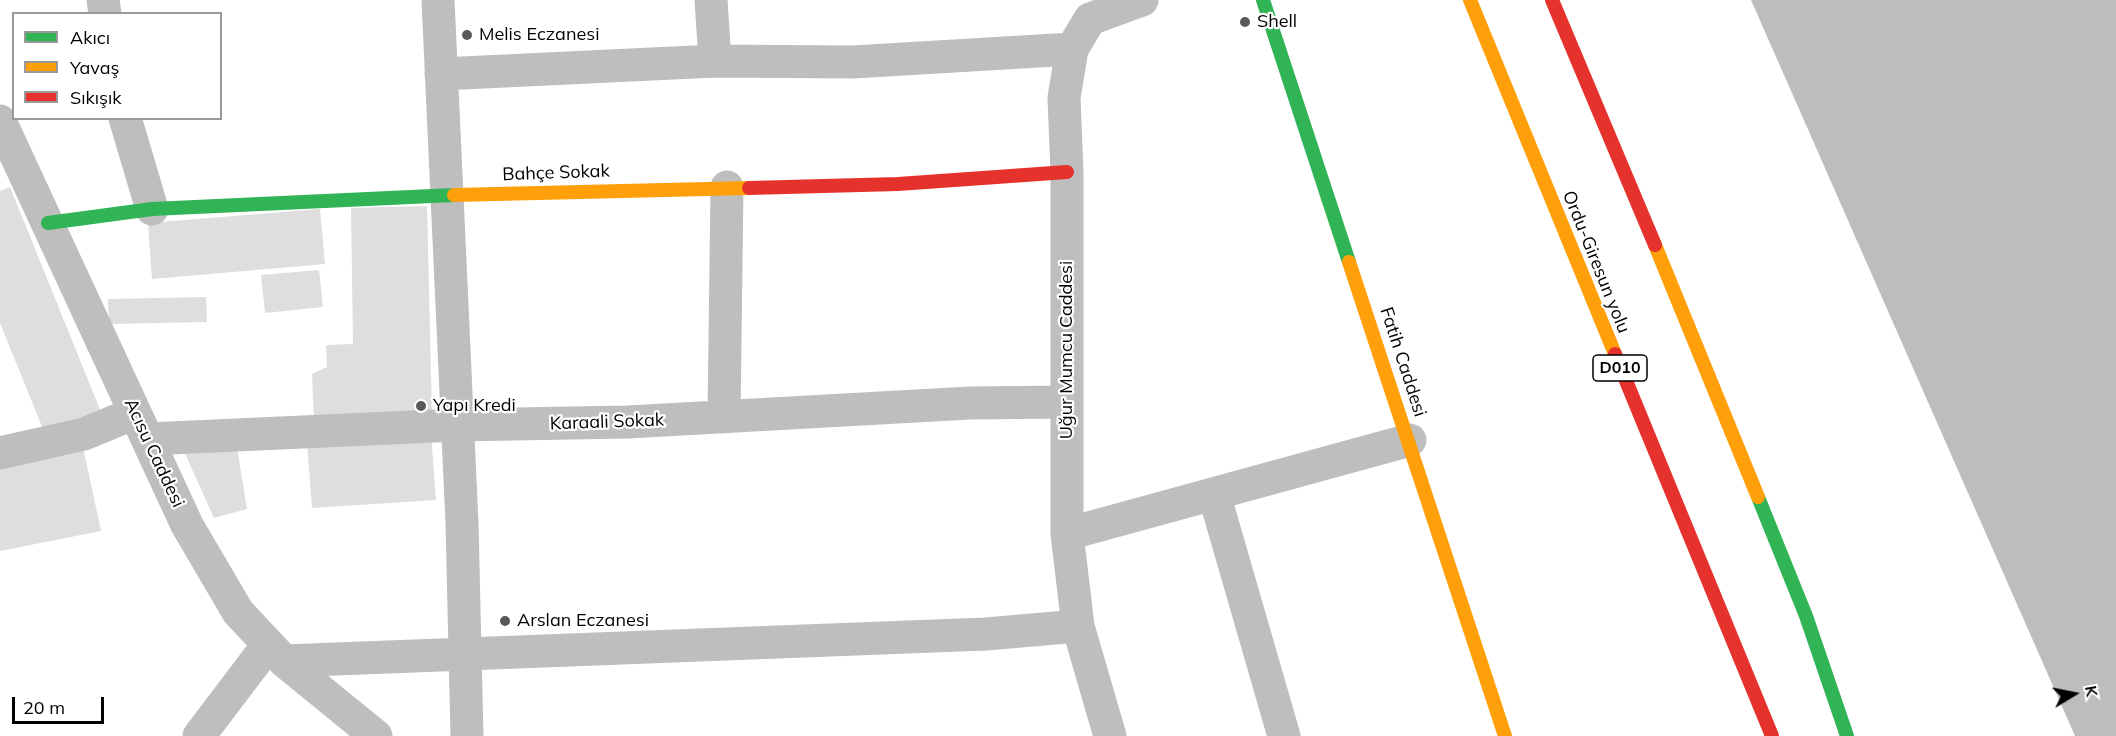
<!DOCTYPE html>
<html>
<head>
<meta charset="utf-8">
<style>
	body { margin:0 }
	#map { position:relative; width:2116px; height:736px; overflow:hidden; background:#fff; font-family:Mulish,sans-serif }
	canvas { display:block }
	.legend { position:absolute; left:12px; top:12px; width:210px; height:108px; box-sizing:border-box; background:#fff; border:2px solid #999; margin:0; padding:8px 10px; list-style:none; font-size:18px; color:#000 }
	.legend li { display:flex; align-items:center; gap:12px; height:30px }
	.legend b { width:30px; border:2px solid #999 }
	.north { position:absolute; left:2044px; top:664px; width:60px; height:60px; -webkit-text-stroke:4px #fff; paint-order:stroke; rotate:80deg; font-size:16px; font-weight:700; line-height:24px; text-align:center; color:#000 }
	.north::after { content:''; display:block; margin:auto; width:21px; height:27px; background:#000; clip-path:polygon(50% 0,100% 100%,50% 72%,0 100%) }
	.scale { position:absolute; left:12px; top:697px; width:92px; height:27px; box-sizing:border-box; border:3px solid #000; border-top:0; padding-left:8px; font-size:18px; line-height:21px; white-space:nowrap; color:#000; -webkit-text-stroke:4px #fff; paint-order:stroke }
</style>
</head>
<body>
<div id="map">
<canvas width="2116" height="736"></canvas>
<ul class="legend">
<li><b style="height:8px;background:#30b455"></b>Akıcı</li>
<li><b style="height:8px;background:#ff9f0a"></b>Yavaş</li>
<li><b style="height:8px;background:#e5322d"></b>Sıkışık</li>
</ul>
<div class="north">K</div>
<div class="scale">20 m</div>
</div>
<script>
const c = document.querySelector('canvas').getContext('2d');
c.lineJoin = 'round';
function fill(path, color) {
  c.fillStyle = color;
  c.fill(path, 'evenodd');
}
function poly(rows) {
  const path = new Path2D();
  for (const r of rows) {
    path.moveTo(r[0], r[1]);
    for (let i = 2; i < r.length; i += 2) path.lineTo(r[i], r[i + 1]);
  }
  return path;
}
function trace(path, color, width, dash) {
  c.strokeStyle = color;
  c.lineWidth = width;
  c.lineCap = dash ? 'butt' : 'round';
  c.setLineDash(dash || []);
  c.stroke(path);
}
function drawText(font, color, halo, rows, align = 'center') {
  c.font = font + ' Mulish,sans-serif';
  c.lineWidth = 4.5;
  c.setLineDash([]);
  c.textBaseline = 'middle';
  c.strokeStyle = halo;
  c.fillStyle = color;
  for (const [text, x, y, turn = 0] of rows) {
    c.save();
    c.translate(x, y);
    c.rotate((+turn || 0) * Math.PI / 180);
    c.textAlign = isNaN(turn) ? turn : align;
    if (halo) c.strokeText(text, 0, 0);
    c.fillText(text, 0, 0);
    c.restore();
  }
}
const water = poly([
	[1751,0,2116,0,2116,736,2075,736]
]);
const building = poly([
	[10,187,101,412,45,434,0,323,0,191],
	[427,206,432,417,314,421,312,374,327,367,326,345,353,344,351,208],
	[320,209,325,264,152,279,148,223],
	[319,270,323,307,265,313,261,275],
	[206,297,207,322,109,324,108,299],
	[431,433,436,500,312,508,307,442],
	[236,441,247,509,214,518,182,447],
	[83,447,101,531,0,551,0,467]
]);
const street = poly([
	[103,0,105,14],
	[438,0,462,523,467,736],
	[711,0,715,61],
	[441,74,715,61,853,62,1072,49],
	[125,118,152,209],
	[0,121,187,525,238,612,284,661,376,736],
	[724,417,727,187],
	[148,439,457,425,628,422,970,403,1066,402],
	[0,453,84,434,135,413],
	[1214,494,1284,736],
	[1067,534,1410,440],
	[284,661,986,634,1078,626],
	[199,736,268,645],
	[1110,736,1078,626,1067,534,1067,172,1064,98,1072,49,1090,19,1142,0]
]);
const fast = poly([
	[1263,0,1349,262],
	[48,223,152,209,454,195],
	[1758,497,1806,616,1847,736]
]);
const slow = poly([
	[1470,0,1615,354],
	[454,195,749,188],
	[1655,245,1758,497],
	[1349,262,1505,736]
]);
const jam = poly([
	[1552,0,1655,245],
	[749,188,898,184,1067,172],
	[1615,354,1772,736]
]);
const markers = [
	[1245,22,6,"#595959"],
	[467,35,6,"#595959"],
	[421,406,6,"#595959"],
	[505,621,6,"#595959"]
];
const shields = [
	[1620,368,54]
];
const shieldNames = [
	["D010",1620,368]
];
const poiNames = [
	["Shell",1257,22],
	["Melis Eczanesi",479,35],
	["Yapı Kredi",433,406],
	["Arslan Eczanesi",517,621]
];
const streetNames = [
	["Bahçe Sokak",556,173,-2],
	["Ordu-Giresun yolu",1596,262,68],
	["Uğur Mumcu Caddesi",1067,350,-90],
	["Fatih Caddesi",1403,362,72],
	["Karaali Sokak",607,422,-2],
	["Acısu Caddesi",154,453,65]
];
fill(water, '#bdbdbd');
fill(building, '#dedede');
trace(street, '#bebebe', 33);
trace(fast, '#30b455', 14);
trace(slow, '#ff9f0a', 14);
trace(jam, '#e5322d', 14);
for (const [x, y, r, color] of markers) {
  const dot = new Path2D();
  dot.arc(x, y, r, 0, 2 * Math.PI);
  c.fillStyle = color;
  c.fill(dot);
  trace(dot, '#fff', 2);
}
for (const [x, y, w] of shields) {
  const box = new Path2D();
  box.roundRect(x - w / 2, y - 13, w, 26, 4.5);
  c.fillStyle = '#fff';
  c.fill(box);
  trace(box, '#000', 1.5);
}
drawText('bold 16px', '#000', null, shieldNames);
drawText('18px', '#000', '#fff', poiNames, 'left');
drawText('18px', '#000', '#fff', streetNames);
</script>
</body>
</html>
